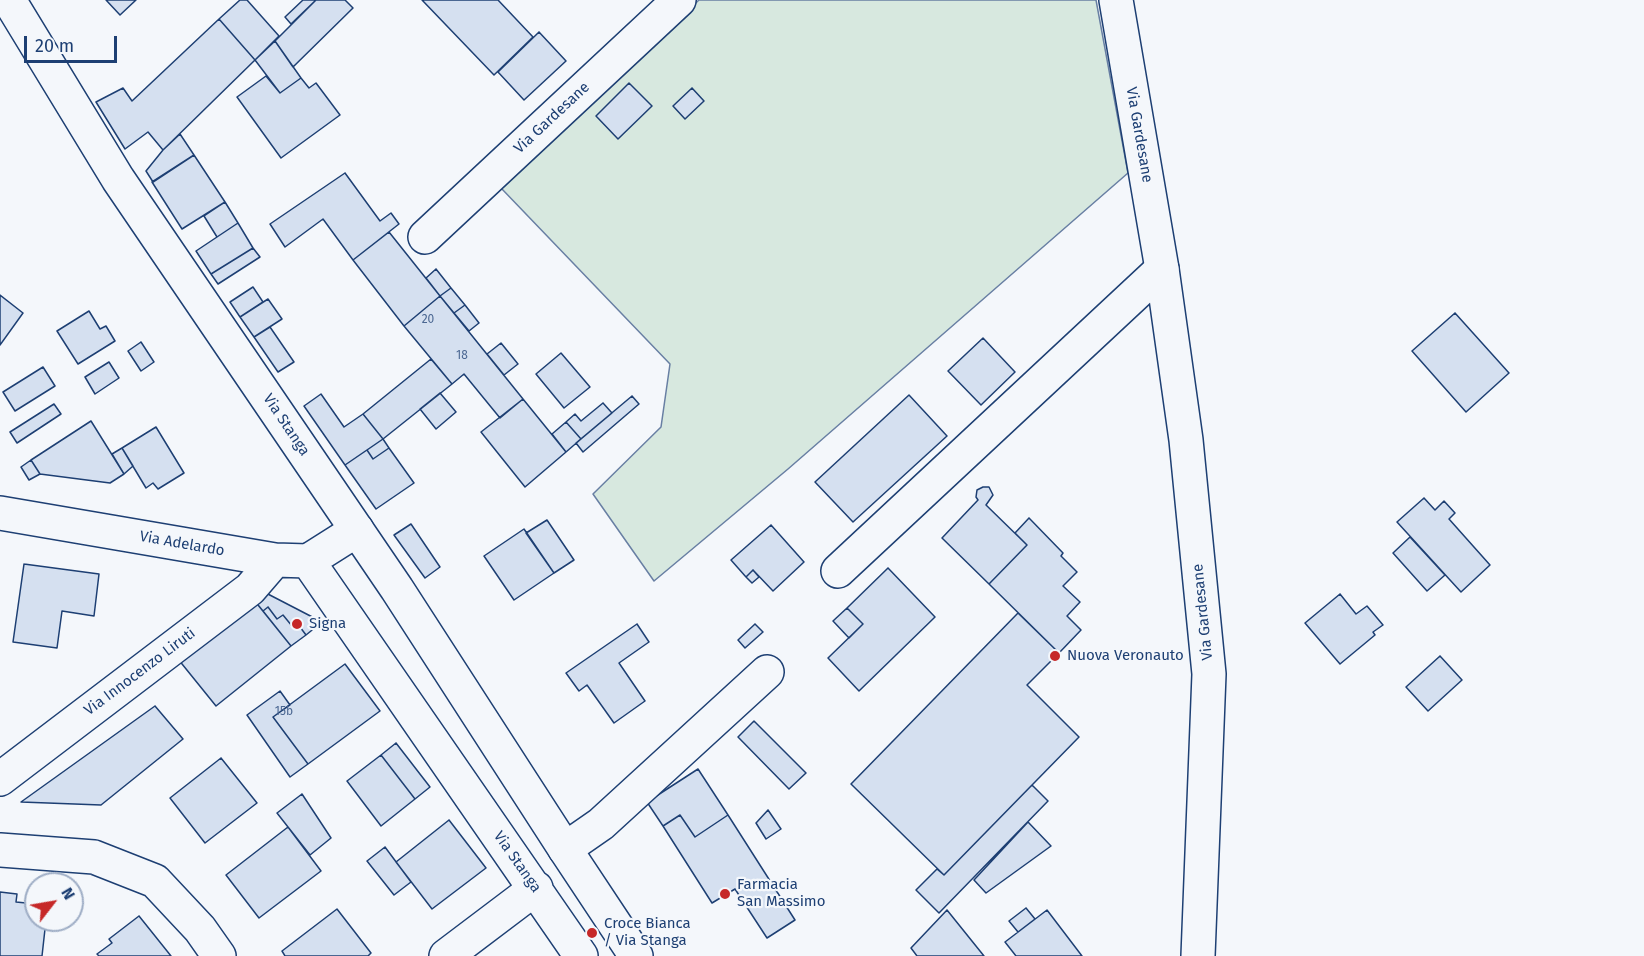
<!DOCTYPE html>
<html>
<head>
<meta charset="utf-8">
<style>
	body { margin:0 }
	#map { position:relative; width:1644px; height:956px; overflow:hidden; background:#f4f7fb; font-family:"Fira Sans",sans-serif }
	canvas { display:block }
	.north { position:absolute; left:24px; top:872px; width:60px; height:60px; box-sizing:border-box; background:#f4f7fb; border:2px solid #9eadc5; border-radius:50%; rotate:59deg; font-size:16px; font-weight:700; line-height:24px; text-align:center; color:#1d3f73 }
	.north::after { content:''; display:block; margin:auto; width:21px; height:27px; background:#c62828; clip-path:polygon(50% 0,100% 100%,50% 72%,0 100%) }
	.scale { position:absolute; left:24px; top:36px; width:93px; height:27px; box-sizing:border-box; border:3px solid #1d3f73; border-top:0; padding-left:8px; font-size:18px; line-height:21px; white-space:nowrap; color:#1d3f73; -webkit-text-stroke:4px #f4f7fb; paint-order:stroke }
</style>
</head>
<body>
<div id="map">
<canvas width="1644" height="956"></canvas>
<div class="north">N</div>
<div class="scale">20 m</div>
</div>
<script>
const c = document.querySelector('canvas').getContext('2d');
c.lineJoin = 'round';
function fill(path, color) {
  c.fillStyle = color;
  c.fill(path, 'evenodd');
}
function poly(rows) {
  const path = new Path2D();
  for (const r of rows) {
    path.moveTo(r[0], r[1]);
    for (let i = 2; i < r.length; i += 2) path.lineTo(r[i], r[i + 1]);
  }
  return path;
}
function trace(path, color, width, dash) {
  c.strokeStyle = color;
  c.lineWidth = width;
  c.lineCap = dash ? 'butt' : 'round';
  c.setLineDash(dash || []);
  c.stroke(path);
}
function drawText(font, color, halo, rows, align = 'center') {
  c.font = font + ' "Fira Sans",sans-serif';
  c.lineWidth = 4.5;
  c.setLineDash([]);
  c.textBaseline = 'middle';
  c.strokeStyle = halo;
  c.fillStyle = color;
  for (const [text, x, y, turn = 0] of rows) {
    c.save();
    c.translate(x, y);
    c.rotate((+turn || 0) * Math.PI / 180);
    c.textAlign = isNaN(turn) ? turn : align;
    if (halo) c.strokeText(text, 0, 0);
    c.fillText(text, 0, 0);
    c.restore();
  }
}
const green = poly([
	[699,0,1096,0,1128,173,788,469,654,581,593,494,661,427,670,364,501,188,699,0]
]);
const building = poly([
	[106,0,136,0,120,15,106,0],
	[240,0,247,0,279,36,255,60,219,19,240,0],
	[303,0,316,0,291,24,285,17,303,0],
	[316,0,345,0,353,8,293,67,275,41,316,0],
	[422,0,498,0,533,37,494,75,422,0],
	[219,19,255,60,163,150,148,132,125,149,96,102,123,88,132,101,219,19],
	[539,32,566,61,524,100,498,72,539,32],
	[275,41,301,78,280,93,255,60,275,41],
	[266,76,280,93,301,78,309,88,316,83,340,115,281,158,237,97,266,76],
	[629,83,652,106,618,139,596,116,629,83],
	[692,88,704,101,685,119,673,106,692,88],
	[180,134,194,155,153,182,146,171,163,150,180,134],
	[194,155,225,202,182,229,152,182,194,155],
	[345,173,380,221,391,213,399,224,353,260,323,219,285,247,270,224,345,173],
	[225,202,238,223,217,237,204,216,225,202],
	[238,223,253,248,211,274,196,251,238,223],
	[389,232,440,296,404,326,353,260,389,232],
	[253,248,260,257,218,284,211,274,253,248],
	[436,269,451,288,440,296,426,278,436,269],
	[253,287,263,302,240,317,230,302,253,287],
	[451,288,465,305,454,313,440,296,451,288],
	[0,295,23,313,0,345,0,295],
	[440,296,523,399,500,418,464,374,452,384,404,326,440,296],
	[268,299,282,319,254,337,240,317,268,299],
	[465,305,479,323,469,331,454,313,465,305],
	[89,311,100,329,106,326,115,341,78,364,57,331,89,311],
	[1455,313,1509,373,1466,412,1412,351,1455,313],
	[270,327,294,362,278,372,254,337,270,327],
	[983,338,1015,372,981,405,948,371,983,338],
	[141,342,154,362,141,371,128,351,141,342],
	[501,343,518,364,504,375,487,354,501,343],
	[561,353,590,387,564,408,536,374,561,353],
	[431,359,452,384,383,439,363,414,431,359],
	[109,362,119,378,95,394,85,377,109,362],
	[43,367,55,386,15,411,3,392,43,367],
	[440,393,456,412,436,429,420,409,440,393],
	[321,394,344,427,363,414,383,439,345,465,304,406,321,394],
	[909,395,947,436,853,522,815,482,909,395],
	[632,396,639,404,583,452,576,443,632,396],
	[523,399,566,452,525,487,481,432,523,399],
	[603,403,612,413,581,439,566,422,575,414,581,421,603,403],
	[54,404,61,414,17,443,10,432,54,404],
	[91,421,124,474,110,483,40,474,31,460,91,421],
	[566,422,581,439,566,452,552,434,566,422],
	[156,427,184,473,158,489,153,483,146,488,122,448,156,427],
	[383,439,389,448,373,459,367,450,383,439],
	[122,448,133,466,124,474,112,454,122,448],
	[389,448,414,483,376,509,345,465,367,450,373,459,389,448],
	[31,460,40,474,29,480,21,467,31,460],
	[983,487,989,487,993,495,986,505,1027,545,989,584,942,538,978,500,976,497,977,490,983,487],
	[1424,498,1435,510,1444,501,1455,513,1449,519,1490,565,1461,592,1397,522,1424,498],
	[1029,518,1063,553,1061,556,1077,572,1063,586,1080,602,1067,616,1081,630,1059,653,989,584,1027,545,1015,533,1029,518],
	[547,520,574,560,554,573,526,533,547,520],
	[411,524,440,567,425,578,394,535,411,524],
	[771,525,804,562,773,591,753,570,746,577,731,560,771,525],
	[524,529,554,573,514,600,484,556,524,529],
	[1410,537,1445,575,1427,591,1393,553,1410,537],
	[24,564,99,574,94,616,62,611,57,648,13,642,24,564],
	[888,568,935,617,859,691,828,658,863,624,847,608,888,568],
	[753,570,759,577,752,583,746,577,753,570],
	[264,592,322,622,306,635,297,623,292,626,283,615,277,619,268,607,263,611,254,600,264,592],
	[1340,594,1356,614,1367,606,1383,625,1373,632,1375,635,1340,664,1305,623,1340,594],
	[254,600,291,646,216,706,178,659,254,600],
	[268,607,277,619,283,615,292,626,297,623,306,635,291,646,263,611,268,607],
	[847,608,863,624,849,638,833,621,847,608],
	[1018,613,1059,653,1027,685,1079,737,944,875,851,784,1018,613],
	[637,624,649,642,619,663,645,701,614,723,587,685,579,691,566,673,637,624],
	[755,624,763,632,745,648,738,640,755,624],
	[1440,656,1462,680,1428,711,1406,687,1440,656],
	[345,664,380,711,308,764,273,717,345,664],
	[280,691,290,705,273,717,308,764,290,777,247,715,280,691],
	[155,706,183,739,101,805,21,802,155,706],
	[754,721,806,773,789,789,738,737,754,721],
	[396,743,430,787,415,799,381,755,396,743],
	[381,755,415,799,381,826,347,781,381,755],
	[221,758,257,803,205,843,170,798,221,758],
	[698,769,728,815,695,837,680,815,663,826,647,802,698,769],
	[1032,785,1048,801,939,913,916,890,937,869,944,875,1032,785],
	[302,794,331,838,310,855,277,813,302,794],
	[768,810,781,829,766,839,756,823,768,810],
	[680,815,695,837,728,815,795,920,767,938,735,889,712,903,663,826,680,815],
	[449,820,486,868,432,909,396,862,449,820],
	[1028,822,1051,846,986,893,974,880,1028,822],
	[288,827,321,871,259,918,226,875,288,827],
	[385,847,411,882,394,895,367,861,385,847],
	[0,892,17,894,16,902,36,904,36,920,46,920,42,956,0,956,0,892],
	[1026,908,1035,919,1018,932,1009,921,1026,908],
	[337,909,371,953,368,956,285,956,282,951,337,909],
	[947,910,984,956,917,956,911,948,947,910],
	[1047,910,1082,956,1016,956,1005,942,1047,910],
	[139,916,171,956,99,956,97,954,112,943,109,939,139,916]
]);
const minor = poly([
	[425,237,679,0],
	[0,513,275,560,308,561,357,530],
	[308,561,581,956],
	[838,571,1162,269],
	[0,779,250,589,275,560],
	[565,849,601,824,767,672],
	[0,850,94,857,155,881,200,929,219,956],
	[446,956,536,888]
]);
const major = poly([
	[9,0,118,179,397,589,565,849,636,956],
	[1116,0,1162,269,1186,440,1209,674,1198,956]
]);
const markers = [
	[297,624,6,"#c62828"],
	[1055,656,6,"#c62828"],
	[725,894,6,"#c62828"],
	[592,933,6,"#c62828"]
];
const numberNames = [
	["20",428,320],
	["18",462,356],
	["15b",284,712]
];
const streetNames = [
	["Via Gardesane",552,118,-43],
	["Via Gardesane",1139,135,80],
	["Via Stanga",286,425,56],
	["Via Adelardo",182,544,10],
	["Via Gardesane",1203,612,-96],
	["Via Innocenzo Liruti",140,672,-37],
	["Via Stanga",517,862,55]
];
const poiNames = [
	["Signa",309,624],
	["Nuova Veronauto",1067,656],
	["Farmacia",737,885],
	["San Massimo",737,902],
	["Croce Bianca",604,924],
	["/ Via Stanga",604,941]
];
fill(green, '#d7e8df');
trace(green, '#687fa3', 1.5);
fill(building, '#d5e0f0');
trace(building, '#1d3f73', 1.5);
trace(minor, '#1d3f73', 36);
trace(major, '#1d3f73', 36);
trace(minor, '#f4f7fb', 33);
trace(major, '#f4f7fb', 33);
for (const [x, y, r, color] of markers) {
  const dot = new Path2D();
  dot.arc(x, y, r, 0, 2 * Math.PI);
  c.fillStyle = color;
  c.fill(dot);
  trace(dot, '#f4f7fb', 2);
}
drawText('12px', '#4b6792', null, numberNames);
drawText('15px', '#1d3f73', '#f4f7fb', streetNames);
drawText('15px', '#1d3f73', '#f4f7fb', poiNames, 'left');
</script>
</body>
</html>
